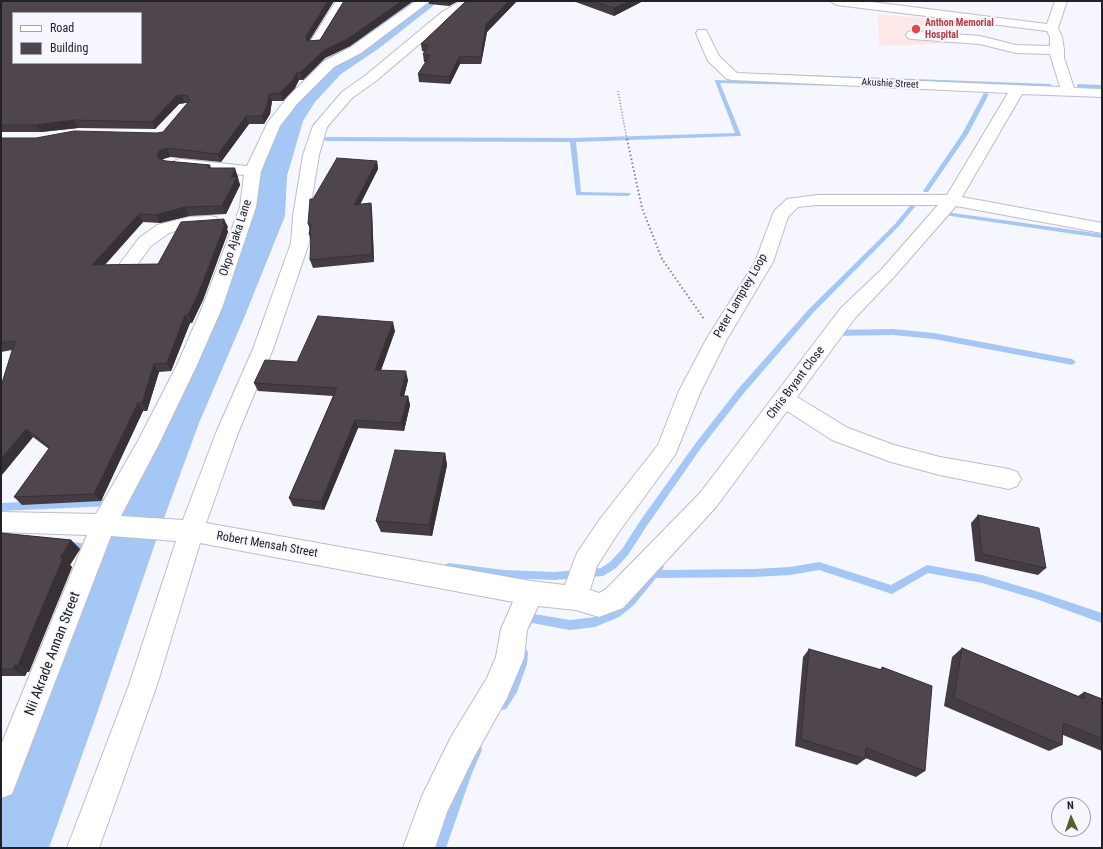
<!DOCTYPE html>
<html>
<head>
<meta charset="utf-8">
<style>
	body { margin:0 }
	#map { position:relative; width:1103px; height:849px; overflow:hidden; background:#f6f7fe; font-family:"Roboto Condensed",sans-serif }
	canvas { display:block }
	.frame { position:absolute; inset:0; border:2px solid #212226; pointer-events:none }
	.legend { position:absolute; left:12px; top:12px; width:130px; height:52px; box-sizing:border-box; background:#f6f7fe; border:1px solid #a1a2a8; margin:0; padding:5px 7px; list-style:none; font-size:12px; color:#212226 }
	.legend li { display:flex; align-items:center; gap:8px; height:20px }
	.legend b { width:20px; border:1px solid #a1a2a8 }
	.north { position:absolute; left:1051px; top:797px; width:40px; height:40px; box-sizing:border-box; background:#f6f7fe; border:1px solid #a1a2a8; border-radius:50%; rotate:357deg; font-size:11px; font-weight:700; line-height:16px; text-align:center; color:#212226 }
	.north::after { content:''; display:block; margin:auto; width:14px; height:18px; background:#5a5e2c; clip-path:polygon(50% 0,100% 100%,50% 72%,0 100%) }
</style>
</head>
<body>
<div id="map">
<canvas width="1103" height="849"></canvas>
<div class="frame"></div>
<ul class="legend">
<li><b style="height:5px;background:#fff"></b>Road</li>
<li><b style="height:11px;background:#4f464d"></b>Building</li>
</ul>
<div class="north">N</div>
</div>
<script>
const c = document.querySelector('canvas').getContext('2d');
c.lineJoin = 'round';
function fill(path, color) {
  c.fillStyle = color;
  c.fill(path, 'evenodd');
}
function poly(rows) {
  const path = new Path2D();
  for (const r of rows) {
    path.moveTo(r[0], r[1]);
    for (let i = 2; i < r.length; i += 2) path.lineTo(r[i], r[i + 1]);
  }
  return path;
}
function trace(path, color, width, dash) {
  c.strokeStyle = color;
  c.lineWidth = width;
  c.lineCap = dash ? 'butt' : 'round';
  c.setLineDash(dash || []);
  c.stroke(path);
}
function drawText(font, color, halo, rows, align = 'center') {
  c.font = font + ' "Roboto Condensed",sans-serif';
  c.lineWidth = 4;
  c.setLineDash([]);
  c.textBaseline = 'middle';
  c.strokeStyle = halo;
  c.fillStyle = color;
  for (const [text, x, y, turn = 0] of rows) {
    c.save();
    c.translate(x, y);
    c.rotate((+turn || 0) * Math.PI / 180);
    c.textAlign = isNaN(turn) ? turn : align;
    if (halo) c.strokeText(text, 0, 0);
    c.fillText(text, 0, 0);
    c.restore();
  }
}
const medical = poly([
	[878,14,952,21,955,36,989,42,879,46]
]);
const stream = poly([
	[751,73,1050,84,1052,85,1050,86,753,75,751,75,751,73],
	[715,80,845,84,847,85,845,86,720,83,741,135,740,136,576,142,581,192,630,193,631,194,628,196,576,195,570,142,326,141,323,139,326,137,573,138,735,133,715,81,715,80],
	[1079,84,1102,85,1102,89,1077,87,1077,85,1079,84],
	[984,93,989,94,968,134,928,192,924,192,923,191,962,134,984,93],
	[916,200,919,202,899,226,813,313,744,393,701,448,646,527,628,555,616,568,603,576,555,580,504,578,446,570,444,567,446,564,449,563,504,570,555,572,601,568,610,562,622,549,640,521,695,444,738,389,809,309,895,224,914,201,916,200],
	[939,211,1102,234,1102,238,937,214,937,212,939,211],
	[893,329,934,333,1072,359,1076,362,1072,365,934,339,893,335,834,336,830,333,834,330,893,329],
	[160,461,163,462,164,464,163,466,134,492,131,493,128,492,127,489,128,486,157,462,160,461],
	[112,498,115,499,116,502,115,505,112,506,1,511,1,503,112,498],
	[131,527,134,528,135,531,134,534,104,555,68,549,65,548,63,545,65,542,68,541,103,547,131,527],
	[819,562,891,585,927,565,982,575,1039,592,1102,613,1102,623,1039,600,982,583,928,573,892,594,819,570,790,575,754,577,656,578,634,605,619,617,595,627,570,630,532,623,530,627,527,629,524,627,522,624,525,615,528,613,570,620,595,617,613,611,628,599,656,564,659,563,662,564,664,567,662,570,754,569,790,567,819,562],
	[523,648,527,650,528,653,527,664,517,692,506,709,502,710,498,709,497,705,509,685,517,664,518,653,519,650,523,648],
	[477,745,481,746,482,750,472,773,446,848,434,848,463,768,473,746,477,745]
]);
const river = poly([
	[408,1,436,1,433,6,378,49,341,74,315,102,303,121,287,176,285,216,244,318,199,423,160,529,96,716,49,848,1,848,1,800,36,716,108,529,153,423,204,318,249,216,253,176,273,121,293,91,321,62,360,37,408,1]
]);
const pathFar1 = poly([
	[618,91,627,140]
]);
const path = poly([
	[627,139,642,208,662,259,704,319]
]);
const minor = poly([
	[336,1,348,1,320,47,310,47,309,44,336,1],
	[416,1,430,1,361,53,334,67,297,104,280,126,261,171,256,207,222,308,197,365,158,446,121,516,183,520,216,433,253,349,291,243,293,216,303,155,313,126,342,92,366,75,442,12,461,1,475,1,450,18,376,81,352,98,327,127,319,155,309,216,309,243,273,349,238,433,206,523,531,581,565,585,577,553,600,519,658,445,679,391,707,338,755,262,774,211,787,199,817,195,947,195,1008,93,732,80,727,79,708,61,696,33,698,30,706,30,719,56,737,73,1060,87,1050,54,1016,53,980,44,912,39,908,38,906,35,908,32,912,31,980,36,1016,45,1050,46,1050,37,1047,31,837,5,833,3,831,1,864,1,1047,24,1055,1,1067,1,1058,28,1062,37,1064,50,1064,58,1074,88,1102,89,1102,97,1022,94,962,197,1102,223,1102,233,956,206,893,278,855,318,797,397,848,428,894,445,940,457,1009,469,1017,472,1021,479,1017,486,1009,489,940,475,891,462,832,440,787,411,716,507,623,608,599,617,576,610,538,606,527,630,524,658,507,698,473,759,447,812,435,848,403,848,422,796,451,737,487,678,496,657,501,629,513,602,200,543,157,685,99,848,67,848,129,685,176,541,111,536,12,794,1,798,1,745,87,535,1,532,1,512,96,514,138,441,177,365,202,308,240,207,244,175,180,169,174,167,172,164,174,161,180,159,247,166,268,122,287,98,324,61,351,47,416,1],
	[817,205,938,205,881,270,841,308,700,493,605,590,599,593,590,590,597,566,618,533,675,455,701,391,727,339,773,262,788,217,798,207,817,205],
	[210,216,216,217,219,221,216,225,190,227,169,233,151,246,134,269,128,271,122,269,119,265,139,238,157,225,189,217,210,216]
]);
const wall = poly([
	[1,1,334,1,309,41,320,40,344,1,413,1,350,46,325,58,303,80,299,80,295,88,283,101,272,101,270,114,264,124,249,124,221,162,170,157,163,159,162,160,166,161,210,165,211,168,238,177,238,178,240,185,226,214,189,216,160,223,143,222,105,265,158,264,228,227,227,229,228,232,203,300,192,323,190,323,171,371,159,372,147,411,143,411,101,501,22,505,14,497,49,449,33,437,1,476,12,350,1,352,1,138,36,138,157,133,163,132,188,103,185,103,179,104,155,129,78,128,41,132,1,132],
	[429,1,458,1,449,6,429,4],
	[466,1,517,1,487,32,481,64,460,64,450,84,419,82,418,74,426,62,424,62,423,54,425,52,422,51,421,44],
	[573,1,643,1,614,16],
	[377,161,378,169,360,204,371,203,372,211,374,262,313,268,310,260,311,241,309,234,310,230,308,224,313,199],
	[395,331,381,370,408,380,404,396,408,396,410,405,404,431,358,428,324,510,293,506,289,498,333,396,258,391,254,383,297,362],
	[445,453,447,465,432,536,381,532,376,521],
	[978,515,1046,568,1038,575,975,561,971,523],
	[1,533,71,540,80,549,70,565,72,567,29,672,27,672,25,676,1,676],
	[962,648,1078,696,1084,692,1102,699,1102,751,1063,735,1062,745,1049,751,944,706,952,657],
	[809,649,880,670,882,667,925,771,916,777,865,758,865,759,857,765,795,746,803,657]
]);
const shadedWall = poly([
	[328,1,334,1,308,43,306,36],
	[402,1,413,1,350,46,325,58,303,80,300,73,323,51],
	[448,1,458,1,449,6],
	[509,1,517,1,487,32,481,64,481,57,486,24],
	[629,1,643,1,614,16,614,8],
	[460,56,460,64,450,84,449,77],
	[297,72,299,80,295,88,283,101,280,93],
	[269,94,272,101,270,114,264,124,262,116],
	[182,95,185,103,179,104,155,129,152,122,176,96],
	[246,116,249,124,221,162,218,154],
	[74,120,78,128,41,132,36,125],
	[167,148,170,157,163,159,161,164,157,156,159,151],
	[377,161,378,169,356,213,354,205],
	[235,168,238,177,238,178,240,185,226,214,222,206,231,177],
	[371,203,372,211,374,262,372,254],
	[185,207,189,216,160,223,156,215],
	[139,214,143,222,97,273,92,265],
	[224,219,228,227,227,229,228,232,203,300,192,323,188,315],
	[185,315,190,323,171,371,167,363],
	[393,322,395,331,378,379,375,370],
	[154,364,159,372,147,411,142,403],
	[406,371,408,380,402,404,400,396],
	[408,396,410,405,404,431,401,423],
	[138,403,143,411,101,501,94,494],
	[355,420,358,428,324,510,321,502],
	[26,429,33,437,1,476,1,459],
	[445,453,447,465,432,536,429,525],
	[71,540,80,549,70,565,72,567,29,672,18,665,60,558],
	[15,665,27,672,25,676,13,669]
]);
const building = poly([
	[1,1,328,1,306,36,307,41,320,40,344,1,402,1,349,38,323,51,300,73,297,72,293,80,280,93,269,94,267,106,262,116,246,116,218,154,167,148,159,151,157,156,160,159,166,161,210,165,208,168,235,168,231,177,237,177,222,206,185,207,156,215,139,214,92,265,158,264,181,222,224,219,223,224,225,224,199,292,188,315,185,315,167,363,154,364,142,403,138,403,94,494,14,497,50,447,26,429,1,459,1,386,15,341,1,343,1,138,36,138,74,131,157,133,163,132,190,100,187,96,182,95,176,96,152,122,74,120,36,125,1,125,1,1],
	[13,13,141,13,141,63,13,63,13,13],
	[466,1,509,1,486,24,481,57,460,56,449,77,418,74,430,55,423,54,428,46,421,44,463,4,466,1],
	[593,1,629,1,614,8,593,1],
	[337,158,377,161,354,205,371,203,372,254,310,260,311,234,309,234,311,224,308,224,310,199,313,199,337,158],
	[318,316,393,322,375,370,406,371,400,396,408,396,401,423,355,420,321,502,289,498,337,388,254,383,265,360,297,362,318,316],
	[395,450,445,453,429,525,376,521,395,450],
	[978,515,1039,528,1046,568,982,554,978,515],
	[1,533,71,540,60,558,63,558,18,665,15,665,13,669,1,669,1,533],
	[962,648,1084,699,1084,692,1102,699,1102,739,1063,723,1062,745,954,698,962,648],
	[809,649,882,670,882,667,932,686,925,771,866,748,865,759,801,739,809,649]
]);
const markers = [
	[916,29,5,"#e0444e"]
];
const farHealthnames = [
	["Anthon Memorial",925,23],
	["Hospital",925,35]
];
const farStreetnames = [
	["Akushie Street",890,84,3]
];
const streetNames = [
	["Okpo Ajaka Lane",236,238,-72],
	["Peter Lamptey Loop",741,296,-60],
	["Chris Bryant Close",796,383,-53],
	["Robert Mensah Street",267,545,10]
];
const nearStreetnames = [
	["Nii Akrade Annan Street",53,654,-69]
];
fill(medical, '#fee8e7');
fill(stream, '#a4c7f6');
fill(river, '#a4c7f6');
trace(minor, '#bcbdc8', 2);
trace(pathFar1, '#85868b', 1.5, [1, 2]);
trace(path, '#85868b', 2, [1.5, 2.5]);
fill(minor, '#fff');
fill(wall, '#443c42');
fill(shadedWall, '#373136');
fill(building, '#4f464d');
trace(building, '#373136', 1);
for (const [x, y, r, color] of markers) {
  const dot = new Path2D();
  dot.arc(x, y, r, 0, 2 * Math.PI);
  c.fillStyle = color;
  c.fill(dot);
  trace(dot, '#f6f7fe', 1.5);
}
drawText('bold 10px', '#be3a42', '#f6f7fe', farHealthnames, 'left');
drawText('10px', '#212226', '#f6f7fe', farStreetnames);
drawText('12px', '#212226', '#f6f7fe', streetNames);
drawText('14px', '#212226', '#f6f7fe', nearStreetnames);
</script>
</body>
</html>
